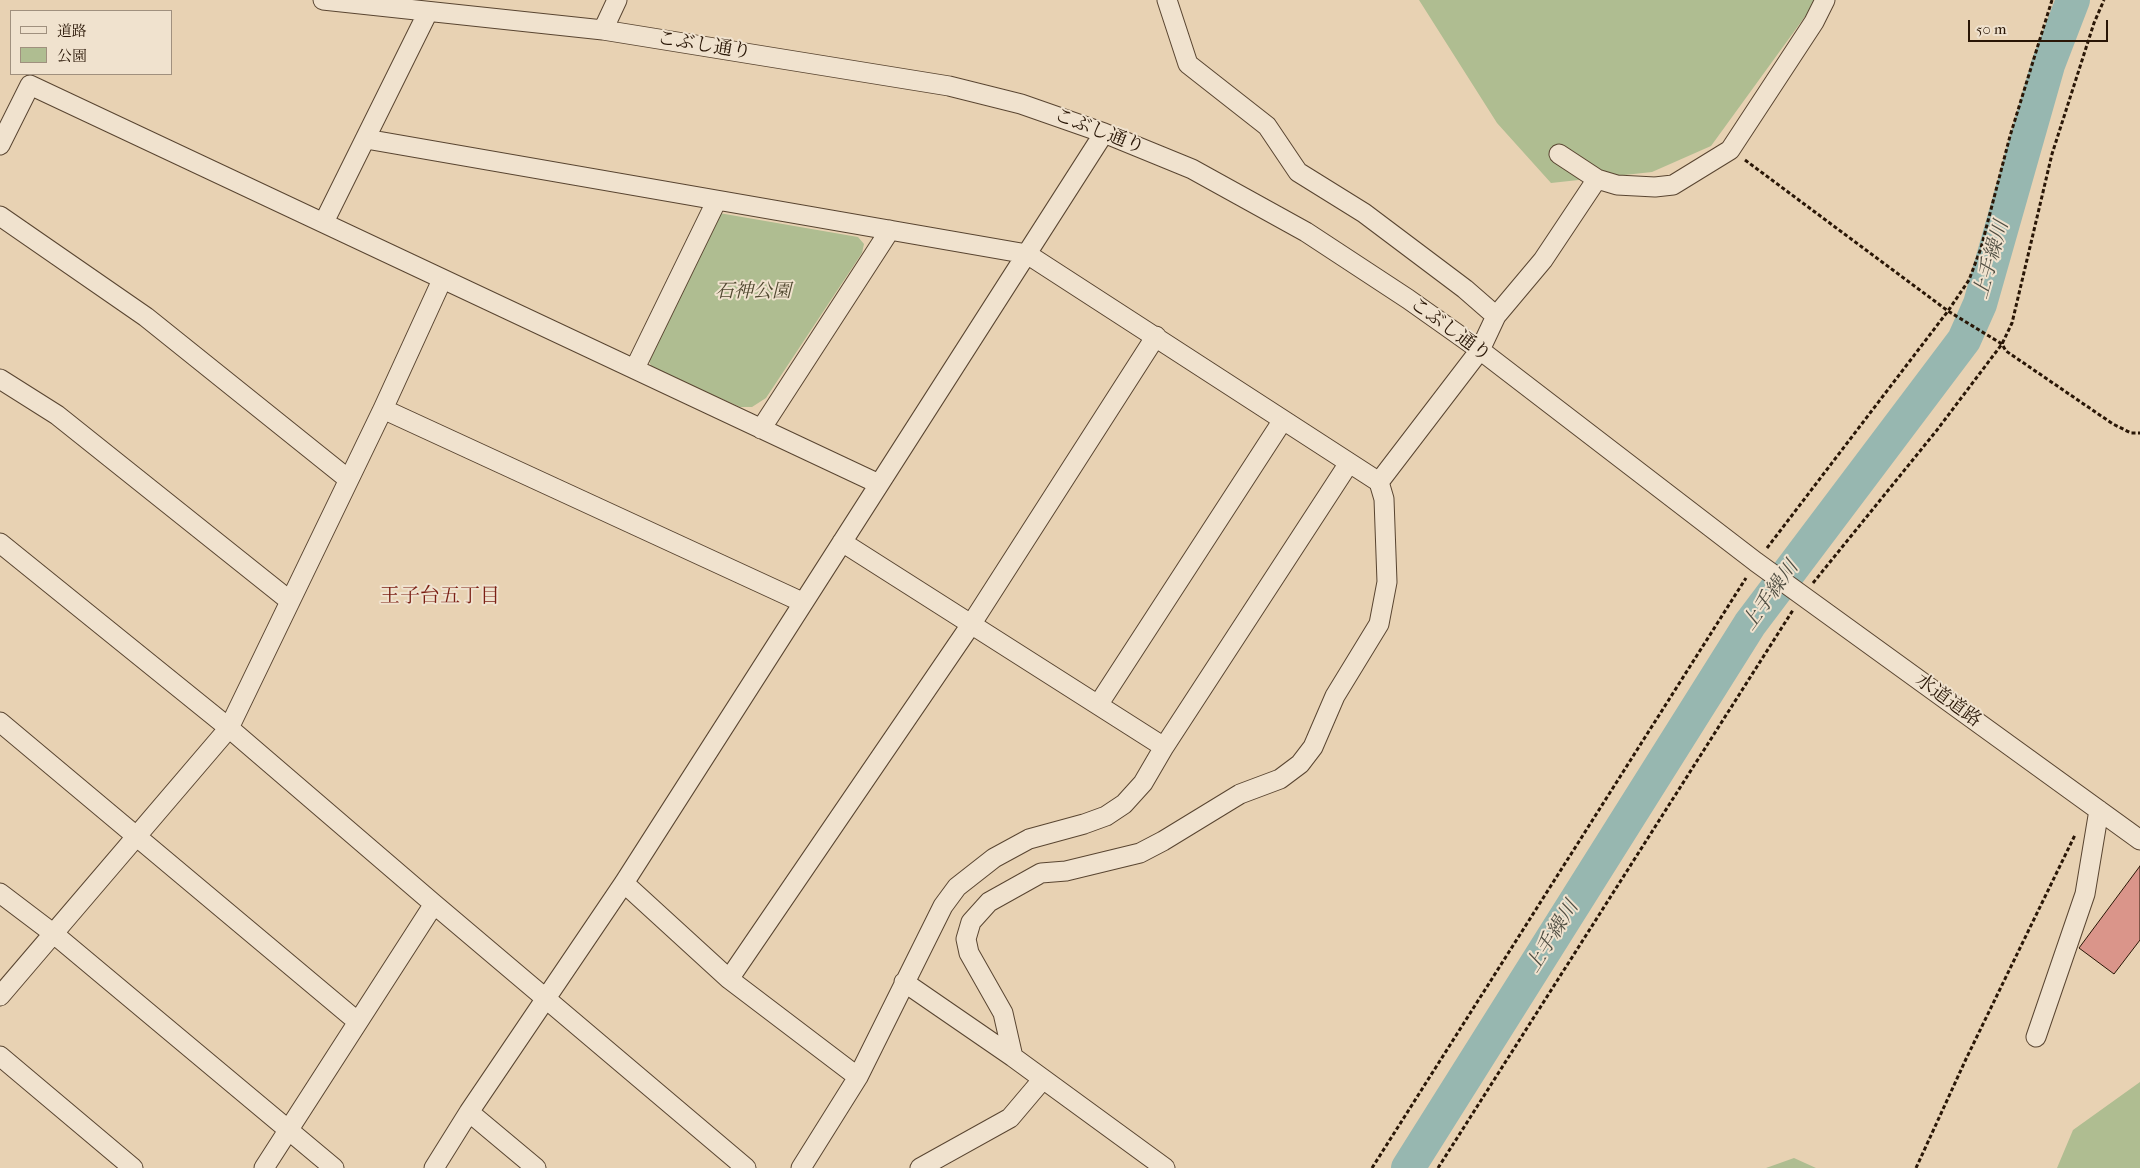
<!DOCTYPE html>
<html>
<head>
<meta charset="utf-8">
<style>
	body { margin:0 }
	#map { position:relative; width:2140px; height:1168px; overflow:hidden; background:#e8d2b3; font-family:"IM FELL French Canon","Noto Serif JP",serif }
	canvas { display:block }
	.legend { position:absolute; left:10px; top:10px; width:162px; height:65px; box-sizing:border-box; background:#f0e2ce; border:1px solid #a0907e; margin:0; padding:6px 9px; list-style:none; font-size:15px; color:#291606 }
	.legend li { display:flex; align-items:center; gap:10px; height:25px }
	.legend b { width:25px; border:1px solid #a0907e }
	.scale { position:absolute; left:1968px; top:20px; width:140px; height:22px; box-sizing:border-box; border:2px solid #291606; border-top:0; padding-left:6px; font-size:15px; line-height:18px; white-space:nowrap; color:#291606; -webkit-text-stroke:4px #f0e2ce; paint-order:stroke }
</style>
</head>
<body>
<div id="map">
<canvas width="2140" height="1168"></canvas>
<ul class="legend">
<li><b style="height:6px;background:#f0e2ce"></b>道路</li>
<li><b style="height:14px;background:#afbd91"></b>公園</li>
</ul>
<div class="scale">50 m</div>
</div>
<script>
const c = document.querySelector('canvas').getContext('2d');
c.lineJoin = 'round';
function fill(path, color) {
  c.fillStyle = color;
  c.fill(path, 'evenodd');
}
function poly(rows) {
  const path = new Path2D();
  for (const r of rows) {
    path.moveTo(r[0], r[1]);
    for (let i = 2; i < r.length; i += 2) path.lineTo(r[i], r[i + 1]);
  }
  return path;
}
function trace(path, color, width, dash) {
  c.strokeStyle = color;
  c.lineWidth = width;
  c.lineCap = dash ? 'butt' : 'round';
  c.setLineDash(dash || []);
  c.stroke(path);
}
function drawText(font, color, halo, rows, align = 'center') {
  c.font = font + ' "IM FELL French Canon","Noto Serif JP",serif';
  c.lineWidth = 4;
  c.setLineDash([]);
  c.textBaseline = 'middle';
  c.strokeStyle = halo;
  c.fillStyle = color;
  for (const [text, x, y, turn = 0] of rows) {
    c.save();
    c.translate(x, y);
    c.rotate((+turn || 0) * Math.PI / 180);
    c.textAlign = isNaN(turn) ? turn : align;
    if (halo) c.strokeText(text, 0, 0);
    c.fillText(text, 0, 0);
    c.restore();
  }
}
const green = poly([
	[1419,0,1817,0,1711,146,1652,172,1551,183,1497,123],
	[719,213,858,237,864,244,862,253,766,398,752,407,740,407,652,368,647,357],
	[2140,1082,2140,1168,2057,1168,2073,1130],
	[1794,1158,1816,1168,1766,1168]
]);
const river = poly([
	[1408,1168,1750,624,1964,340,1980,304,2048,65,2073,0]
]);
const building = poly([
	[2140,866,2140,940,2114,974,2079,948,2140,866]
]);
const path = poly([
	[1745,160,1948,311,2002,344,2006,351,2113,424,2131,433,2140,433],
	[1767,548,1948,311,1969,280,1981,248,2010,136,2052,0],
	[1813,583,1937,430,2002,344,2012,323,2052,154,2094,23,2104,0],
	[1372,1168,1746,578],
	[1438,1168,1793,610],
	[1916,1168,1966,1059,2075,835]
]);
const minor = poly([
	[323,0,603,30,949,86,1021,104,1104,133,1192,169,1306,232,1408,299,1480,350,1756,562,2140,840],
	[1167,0,1188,64,1267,126,1298,172,1364,213,1465,289,1496,316],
	[603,30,617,0],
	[366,139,1027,254,1379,482],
	[0,145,30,85,879,484],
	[1559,154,1597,179,1617,185,1655,187,1673,185,1730,150,1814,22,1825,0],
	[0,216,146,317,348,479],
	[324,222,428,12],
	[635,368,716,202],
	[0,379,57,415,290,601],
	[383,409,802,602],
	[761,429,890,230],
	[842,542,1164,747],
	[0,543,229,728,434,904,746,1168],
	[1098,705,1283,420],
	[0,722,358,1022],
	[624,883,729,979,858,1077],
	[0,893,54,934,334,1168],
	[729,979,972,623,1156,336],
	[904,982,1013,1057,1165,1168],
	[0,996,229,728,383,409,442,280],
	[2036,1037,2085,894,2099,810],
	[0,1056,133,1168],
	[1013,1057,1003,1013,969,953,966,939,971,922,989,902,1041,873,1066,871,1140,853,1163,841,1240,794,1280,779,1300,764,1313,747,1335,696,1379,624,1387,582,1384,499,1379,482,1480,350,1496,316,1543,260,1597,179],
	[469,1112,536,1168],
	[264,1168,434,904],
	[434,1168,469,1112,624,883,1104,133],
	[801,1168,858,1077,943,906,957,887,994,858,1029,839,1084,824,1106,816,1124,804,1143,783,1164,747,1349,463],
	[920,1168,1010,1118,1043,1079]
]);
const streetNames = [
	["こぶし通り",704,46,9],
	["こぶし通り",1099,132,21],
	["こぶし通り",1450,330,36],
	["水道道路",1948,701,36]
];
const parkNames = [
	["石神公園",753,292]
];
const waterNames = [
	["上手繰川",1992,260,-74],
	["上手繰川",1771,596,-54],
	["上手繰川",1553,937,-58]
];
const neighbourhoodNames = [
	["王子台五丁目",440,597]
];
fill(green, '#afbd91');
trace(river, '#97b7b0', 34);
fill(building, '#da958a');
trace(building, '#291606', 1);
trace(minor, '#594531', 21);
trace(path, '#291606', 3, [4, 2.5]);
trace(minor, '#f0e2ce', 19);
drawText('19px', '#291606', '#f0e2ce', streetNames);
drawText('italic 19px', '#514830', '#f0e2ce', parkNames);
drawText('italic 20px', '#504e42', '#f0e2ce', waterNames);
drawText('20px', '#7a1f14', '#f0e2ce', neighbourhoodNames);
</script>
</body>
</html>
